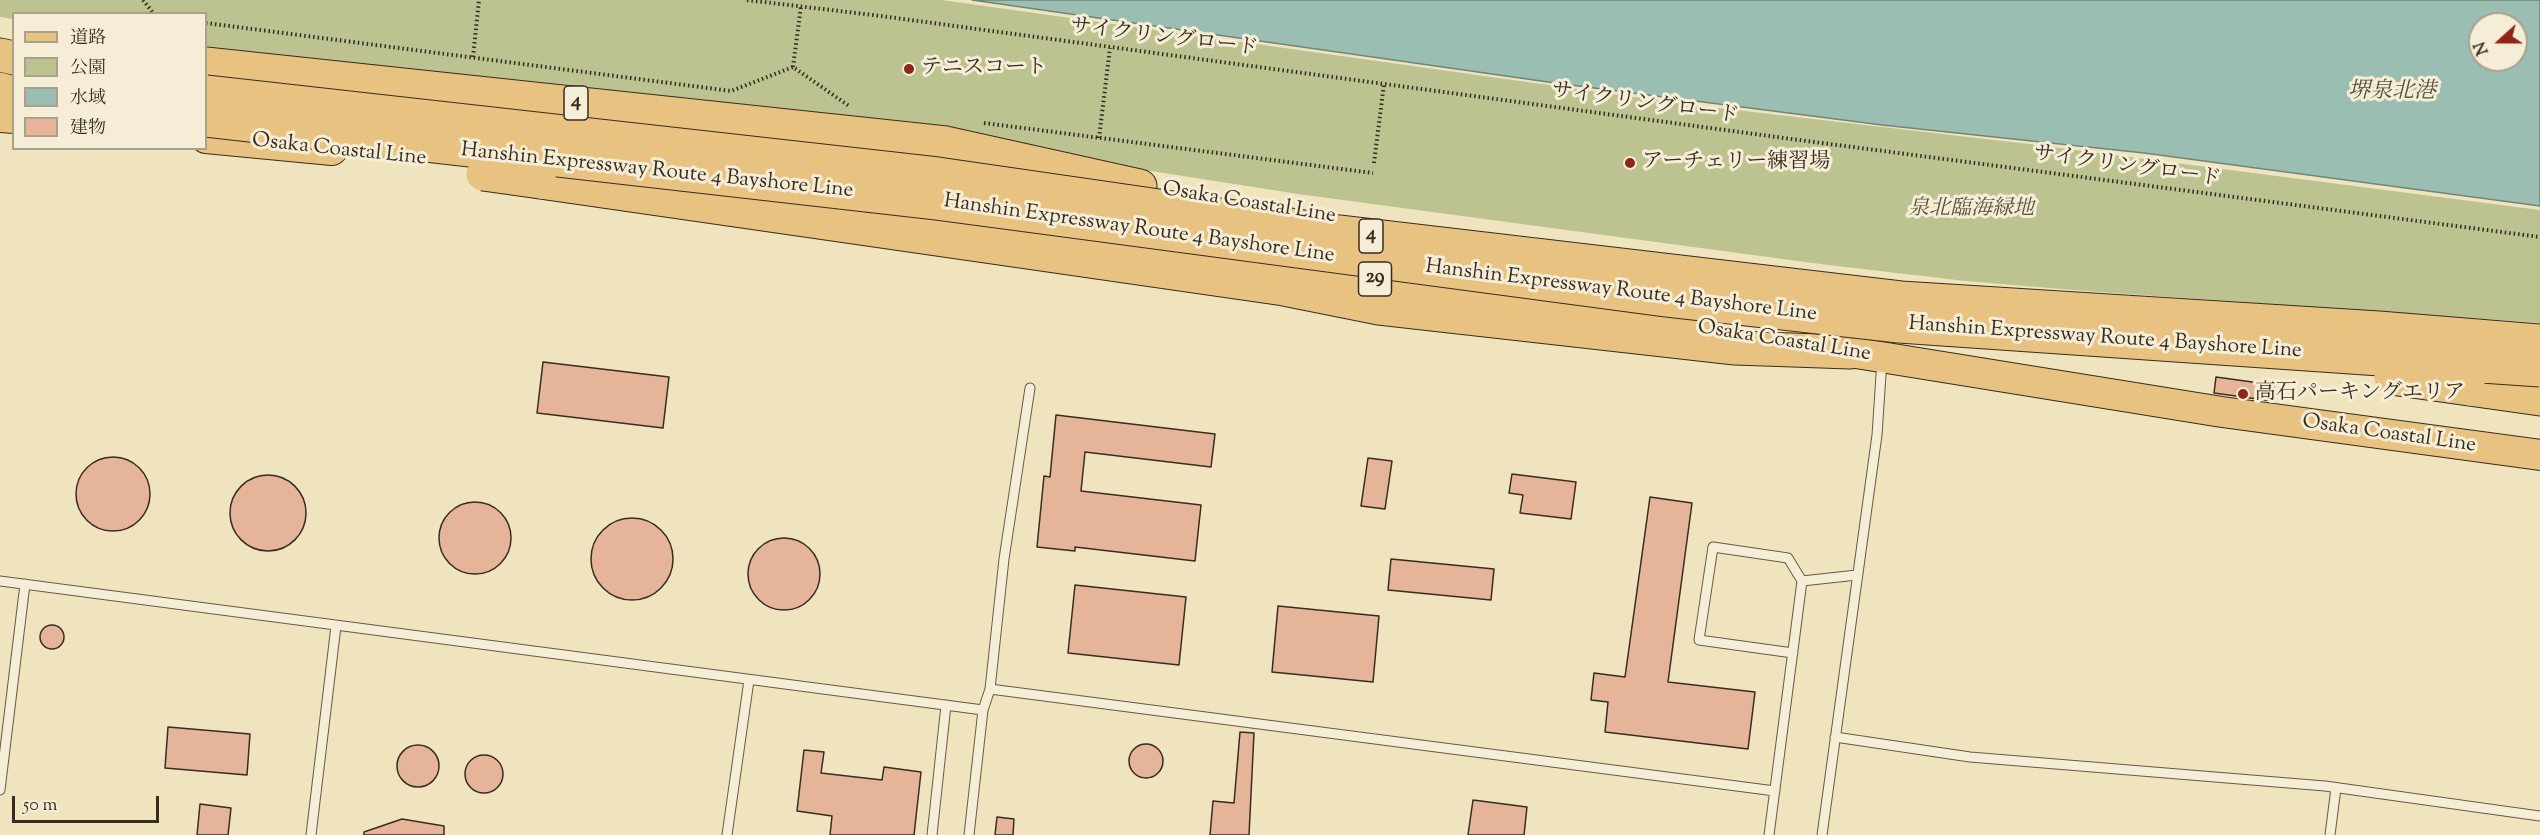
<!DOCTYPE html>
<html>
<head>
<meta charset="utf-8">
<style>
	body { margin:0 }
	#map { position:relative; width:2540px; height:835px; overflow:hidden; background:#f0e4bf; font-family:"Sorts Mill Goudy","Noto Serif JP",serif }
	canvas { display:block }
	.legend { position:absolute; left:12px; top:12px; width:195px; height:138px; box-sizing:border-box; background:#f5edd5; border:2px solid #a9a08d; margin:0; padding:8px 10px; list-style:none; font-size:18px; color:#372c21 }
	.legend li { display:flex; align-items:center; gap:12px; height:30px }
	.legend b { width:30px; border:2px solid #a9a08d }
	.north { position:absolute; left:2468px; top:12px; width:60px; height:60px; box-sizing:border-box; background:#f5edd5; border:2px solid #a9a08d; border-radius:50%; rotate:249deg; font-size:16px; font-weight:700; line-height:24px; text-align:center; color:#372c21 }
	.north::after { content:''; display:block; margin:auto; width:21px; height:27px; background:#8f2418; clip-path:polygon(50% 0,100% 100%,50% 72%,0 100%) }
	.scale { position:absolute; left:12px; top:796px; width:147px; height:27px; box-sizing:border-box; border:3px solid #372c21; border-top:0; padding-left:8px; font-size:18px; line-height:21px; white-space:nowrap; color:#372c21; -webkit-text-stroke:4px #f5edd5; paint-order:stroke }
</style>
</head>
<body>
<div id="map">
<canvas width="2540" height="835"></canvas>
<ul class="legend">
<li><b style="height:8px;background:#e8c280"></b>道路</li>
<li><b style="height:16px;background:#bdc390"></b>公園</li>
<li><b style="height:16px;background:#9abfb2"></b>水域</li>
<li><b style="height:16px;background:#e6b599"></b>建物</li>
</ul>
<div class="north">N</div>
<div class="scale">50 m</div>
</div>
<script>
const c = document.querySelector('canvas').getContext('2d');
c.lineJoin = 'round';
function fill(path, color) {
  c.fillStyle = color;
  c.fill(path, 'evenodd');
}
function poly(rows) {
  const path = new Path2D();
  for (const r of rows) {
    if (r.length === 3) {
      path.moveTo(r[0] + r[2], r[1]);
      path.arc(r[0], r[1], r[2], 0, 2 * Math.PI);
      continue;
    }
    path.moveTo(r[0], r[1]);
    for (let i = 2; i < r.length; i += 2) path.lineTo(r[i], r[i + 1]);
  }
  return path;
}
function trace(path, color, width, dash) {
  c.strokeStyle = color;
  c.lineWidth = width;
  c.lineCap = dash ? 'butt' : 'round';
  c.setLineDash(dash || []);
  c.stroke(path);
}
function drawText(font, color, halo, rows, align = 'center') {
  c.font = font + ' "Sorts Mill Goudy","Noto Serif JP",serif';
  c.lineWidth = 6;
  c.setLineDash([]);
  c.textBaseline = 'middle';
  c.strokeStyle = halo;
  c.fillStyle = color;
  for (const [text, x, y, turn = 0] of rows) {
    c.save();
    c.translate(x, y);
    c.rotate((+turn || 0) * Math.PI / 180);
    c.textAlign = isNaN(turn) ? turn : align;
    if (halo) c.strokeText(text, 0, 0);
    c.fillText(text, 0, 0);
    c.restore();
  }
}
const green = poly([
	[0,0,942,0,1684,104,2029,144,2540,210,2540,323,2085,291,1965,281,1820,264,1298,194,1132,168,206,46,206,14,14,14,13,19,0,17]
]);
const water = poly([
	[972,0,2540,0,2540,206,2144,153,1882,125,1555,83,972,0],
	[2480,24,2516,24,2516,60,2480,60,2480,24]
]);
const building = poly([
	[543,362,669,377,663,428,537,413,543,362],
	[2216,377,2274,385,2272,401,2214,393,2216,377],
	[1056,415,1215,434,1211,467,1085,452,1081,491,1201,505,1195,561,1075,547,1075,551,1037,547,1044,476,1050,477,1056,415],
	[113,494,37],
	[1368,458,1392,461,1385,509,1361,506,1368,458],
	[1512,474,1576,482,1571,519,1520,513,1523,495,1509,493,1512,474],
	[268,513,38],
	[1650,497,1692,503,1668,682,1755,692,1748,749,1605,732,1608,702,1591,700,1594,673,1625,677,1650,497],
	[475,538,36],
	[632,559,41],
	[784,574,36],
	[1391,559,1494,569,1491,600,1388,590,1391,559],
	[1075,585,1186,597,1179,665,1068,653,1075,585],
	[1278,606,1379,616,1373,682,1272,672,1278,606],
	[52,637,12],
	[168,727,250,734,247,775,165,768,168,727],
	[1240,732,1254,733,1249,835,1210,835,1213,801,1234,803,1240,732],
	[1146,761,17],
	[418,766,21],
	[804,750,824,752,821,773,882,780,884,767,921,772,914,835,830,835,832,816,797,811,804,750],
	[484,774,19],
	[1473,800,1527,807,1524,835,1468,835,1473,800],
	[200,804,231,808,228,835,197,835,200,804],
	[997,817,1014,819,1013,835,995,835,997,817],
	[402,819,444,826,444,835,364,835,364,832,402,819]
]);
const path = poly([
	[143,0,154,14],
	[747,0,881,16,1799,140,2540,237],
	[206,23,731,91,793,67,849,106],
	[473,57,479,0],
	[793,67,801,6],
	[984,123,1373,173],
	[1099,138,1110,48],
	[1374,163,1384,84]
]);
const lane = poly([
	[0,581,983,710],
	[1793,653,1699,640,1713,547,1788,558,1802,581],
	[990,689,1775,791],
	[1835,737,1970,757,2325,786,2540,816],
	[0,790,25,584],
	[311,835,336,626],
	[727,835,749,680],
	[932,835,946,705],
	[969,835,983,710,990,689,1004,559,1030,388],
	[1769,835,1802,581,1857,575],
	[1822,835,1877,435,1882,360],
	[2330,835,2336,788]
]);
const primary = poly([
	[0,117,14,118],
	[206,138,332,150],
	[886,216,1426,286,1709,330],
	[1825,348,2222,412,2540,455]
]);
const highway = poly([
	[0,55,14,58],
	[206,64,946,143,1140,186],
	[0,89,14,93],
	[540,182,1284,289,1379,308,1735,348,1850,352],
	[2469,389,2540,399]
]);
const highwayBridge = poly([
	[206,92,938,174,1339,232,1901,298,2379,328,2540,341],
	[206,120,937,203,1665,300,1899,326,2540,370],
	[483,174,540,182],
	[2391,378,2469,389]
]);
const markers = [
	[909,69,6,"#8f2418"],
	[1630,163,6,"#8f2418"],
	[2243,394,6,"#8f2418"]
];
const shields = [
	[576,103,24],
	[1371,236,24],
	[1375,279,33]
];
const shieldNames = [
	["4",576,103],
	["4",1371,236],
	["29",1375,279]
];
const streetNames = [
	["サイクリングロード",1164,39,7],
	["サイクリングロード",1645,105,8],
	["Osaka Coastal Line",339,151,6],
	["サイクリングロード",2127,168,8],
	["Hanshin Expressway Route 4 Bayshore Line",657,172,6],
	["Osaka Coastal Line",1249,204,9],
	["Hanshin Expressway Route 4 Bayshore Line",1139,230,8],
	["Hanshin Expressway Route 4 Bayshore Line",1621,292,7],
	["Hanshin Expressway Route 4 Bayshore Line",2105,339,4],
	["Osaka Coastal Line",1784,342,9],
	["Osaka Coastal Line",2389,435,8]
];
const poiNames = [
	["テニスコート",921,69],
	["アーチェリー練習場",1642,163],
	["高石パーキングエリア",2255,394]
];
const parkNames = [
	["泉北臨海緑地",1971,210]
];
const waterNames = [
	["堺泉北港",2392,93]
];
fill(green, '#bdc390');
fill(water, '#9abfb2');
trace(water, '#728478', 1.5);
fill(building, '#e6b599');
trace(building, '#372c21', 1.5);
trace(lane, '#655a48', 11);
trace(primary, '#372c21', 32);
trace(highway, '#372c21', 35);
trace(path, '#372c21', 4, [1.5, 3]);
trace(lane, '#f5edd5', 9);
trace(primary, '#e8c280', 30);
trace(highway, '#e8c280', 33);
trace(highwayBridge, '#372c21', 35, []);
trace(highwayBridge, '#e8c280', 33);
for (const [x, y, r, color] of markers) {
  const dot = new Path2D();
  dot.arc(x, y, r, 0, 2 * Math.PI);
  c.fillStyle = color;
  c.fill(dot);
  trace(dot, '#f5edd5', 2);
}
for (const [x, y, w] of shields) {
  const box = new Path2D();
  box.roundRect(x - w / 2, y - 17, w, 34, 4.5);
  c.fillStyle = '#f5edd5';
  c.fill(box);
  trace(box, '#372c21', 1.5);
}
drawText('bold 20px', '#372c21', null, shieldNames);
drawText('21px', '#372c21', '#f5edd5', streetNames);
drawText('21px', '#372c21', '#f5edd5', poiNames, 'left');
drawText('italic 21px', '#58523d', '#f5edd5', parkNames);
drawText('italic 22px', '#505145', '#f5edd5', waterNames);
</script>
</body>
</html>
